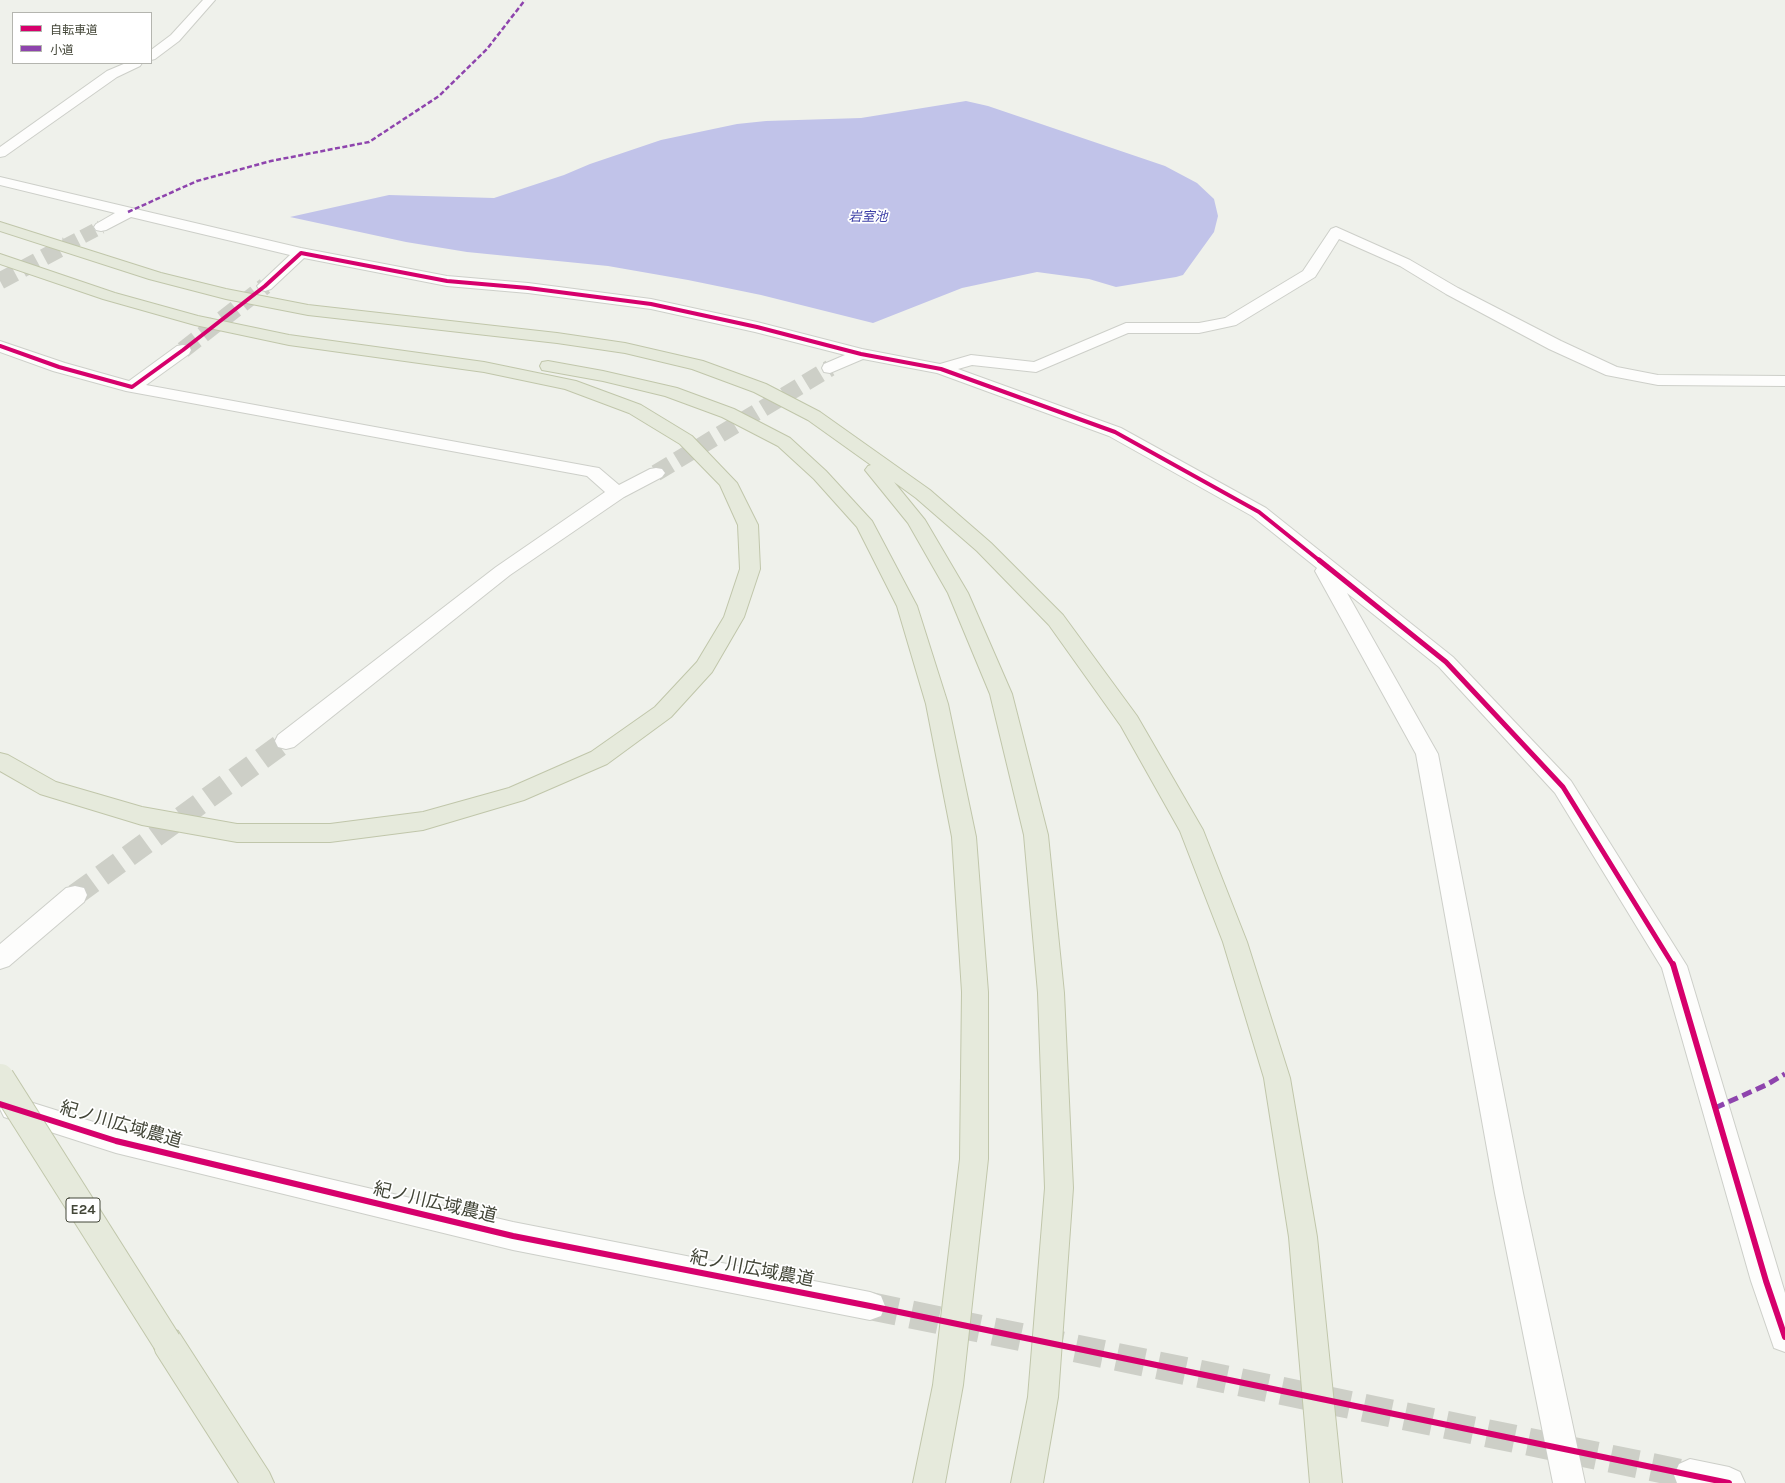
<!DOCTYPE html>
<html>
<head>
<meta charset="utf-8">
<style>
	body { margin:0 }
	#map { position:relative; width:1785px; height:1483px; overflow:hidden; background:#eff1eb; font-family:Karla,"Noto Sans JP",sans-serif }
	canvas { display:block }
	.legend { position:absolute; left:12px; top:12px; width:140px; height:52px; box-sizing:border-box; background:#fff; border:1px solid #b4b5af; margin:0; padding:5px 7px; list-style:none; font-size:12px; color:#434638 }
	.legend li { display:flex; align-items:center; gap:8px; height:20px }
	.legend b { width:20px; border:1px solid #b4b5af }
</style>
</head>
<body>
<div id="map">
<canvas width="1785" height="1483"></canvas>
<ul class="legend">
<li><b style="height:5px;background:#d6006c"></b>自転車道</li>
<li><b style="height:5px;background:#8e44ad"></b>小道</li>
</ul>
</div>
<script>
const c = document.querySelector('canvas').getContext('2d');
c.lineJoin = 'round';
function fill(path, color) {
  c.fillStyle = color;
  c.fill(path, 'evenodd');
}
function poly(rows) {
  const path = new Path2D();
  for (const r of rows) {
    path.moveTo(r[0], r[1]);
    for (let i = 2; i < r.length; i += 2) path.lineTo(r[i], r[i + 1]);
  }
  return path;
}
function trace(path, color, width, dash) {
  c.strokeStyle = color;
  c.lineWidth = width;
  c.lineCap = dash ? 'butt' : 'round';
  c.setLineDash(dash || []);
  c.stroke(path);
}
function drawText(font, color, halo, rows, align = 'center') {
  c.font = font + ' Karla,"Noto Sans JP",sans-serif';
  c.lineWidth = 3.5;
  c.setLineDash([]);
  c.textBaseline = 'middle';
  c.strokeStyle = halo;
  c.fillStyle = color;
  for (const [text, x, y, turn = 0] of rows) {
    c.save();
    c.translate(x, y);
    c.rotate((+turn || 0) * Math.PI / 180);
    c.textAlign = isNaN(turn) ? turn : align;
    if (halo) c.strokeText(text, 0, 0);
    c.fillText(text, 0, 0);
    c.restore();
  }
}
const water = poly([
	[966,101,988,106,1165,166,1197,183,1214,199,1218,216,1214,232,1183,275,1176,277,1116,287,1089,279,1037,272,962,288,873,323,761,295,688,280,608,266,467,252,406,242,290,217,389,195,494,198,564,175,590,164,661,140,737,124,766,121,861,118]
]);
const minorTunnelFar3 = poly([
	[65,246,101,227]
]);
const minorTunnelFar2 = poly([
	[0,281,67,245],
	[183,350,265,286],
	[656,473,830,368]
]);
const minorTunnelFar1 = poly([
	[75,895,286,741]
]);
const minorTunnel = poly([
	[870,1306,1690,1475]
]);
const minor = poly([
	[203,0,215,0,179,41,155,59,151,60,151,50,171,35,203,0],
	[126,63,142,63,140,66,117,77,5,156,0,157,0,147,107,71,126,63],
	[0,177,301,248,447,276,528,283,651,299,757,322,862,349,940,364,971,355,1034,362,1126,323,1199,323,1225,318,1303,271,1331,229,1336,227,1410,260,1458,288,1561,341,1617,367,1658,375,1785,376,1785,386,1658,385,1606,375,1549,349,1446,294,1400,266,1339,239,1315,277,1236,325,1199,333,1128,333,1036,372,972,365,958,369,1121,428,1266,508,1453,657,1571,781,1687,966,1785,1293,1785,1352,1774,1348,1751,1281,1662,968,1555,793,1439,667,1347,593,1438,754,1523,1193,1585,1483,1553,1483,1495,1193,1416,754,1315,571,1317,568,1252,516,1109,436,937,373,863,359,830,373,824,372,822,368,824,364,845,355,755,332,651,309,528,293,447,286,304,258,271,289,265,291,259,289,257,286,290,255,131,217,106,230,101,231,96,230,94,227,96,224,115,213,0,185,0,177],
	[0,341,65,363,129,381,177,346,183,345,189,346,191,350,189,354,146,385,593,467,599,468,619,485,650,469,656,468,662,469,665,473,662,477,624,497,510,575,294,747,286,749,278,747,275,741,278,735,496,567,605,492,587,476,126,391,53,371,0,352,0,341],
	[75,886,84,888,87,895,84,902,9,966,0,969,0,944,66,888,75,886],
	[14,1097,116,1129,513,1222,870,1292,881,1296,885,1306,881,1316,870,1320,513,1250,116,1153,4,1117,0,1109,4,1101,14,1097],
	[1690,1459,1729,1467,1740,1472,1745,1483,1677,1483,1674,1475,1679,1464,1690,1459]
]);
const highway = poly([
	[0,222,161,273,226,289,308,305,557,333,625,343,703,361,766,384,820,412,930,490,991,543,1063,615,1137,716,1203,830,1247,942,1290,1078,1317,1237,1342,1483,1310,1483,1289,1237,1264,1078,1223,942,1180,831,1121,726,1049,625,977,551,916,498,894,482,925,520,968,593,1012,694,1048,835,1064,993,1073,1188,1058,1397,1043,1483,1011,1483,1028,1397,1045,1188,1038,993,1024,835,990,694,948,593,908,523,865,470,868,466,871,465,808,420,754,392,692,369,625,353,557,343,308,315,226,299,149,279,0,231,0,222],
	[0,254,115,293,198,316,289,335,484,362,576,381,641,405,692,436,737,483,758,525,760,569,744,617,712,672,671,717,607,764,524,800,423,830,330,842,237,842,142,825,40,794,0,771,0,753,8,755,56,782,142,807,237,824,330,824,423,812,509,788,591,752,655,707,697,662,724,617,740,569,738,525,720,485,680,444,629,413,565,389,484,372,289,345,195,325,103,299,0,264,0,254],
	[548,361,603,371,677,388,734,409,790,438,826,471,872,521,917,606,948,704,976,837,988,992,988,1159,963,1385,945,1483,913,1483,933,1385,960,1159,962,992,952,837,926,704,897,606,857,527,814,479,778,446,722,417,665,396,603,381,542,370,540,366,542,362,548,361],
	[167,1327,178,1331,269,1472,274,1483,239,1483,156,1353,152,1342,156,1331,167,1327]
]);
const highwayBridge = poly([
	[0,1078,167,1342]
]);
const quietFar1 = poly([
	[128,212,197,181,271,161,369,142,439,96,487,49,525,0]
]);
const quiet = poly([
	[1715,1108,1766,1085,1785,1074]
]);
const cyclewayFar2 = poly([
	[0,346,59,367,132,387,183,350,265,286,301,253,447,281,528,288,651,304,757,327,861,354,941,369,1115,432,1259,512,1320,561]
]);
const cyclewayFar1 = poly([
	[1319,560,1446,662,1563,787,1673,965]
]);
const cycleway = poly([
	[1673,964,1766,1281,1785,1337],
	[0,1104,116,1141,513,1236,870,1306,1729,1483]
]);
const farWaternames = [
	["岩室池",868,217]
];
const shields = [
	[83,1210,34]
];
const shieldNames = [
	["E24",83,1210]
];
const nearStreetnames = [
	["紀ノ川広域農道",121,1125,16],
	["紀ノ川広域農道",435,1203,13],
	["紀ノ川広域農道",752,1269,11]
];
fill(water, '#c1c3e9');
trace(minorTunnelFar3, '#cdcfc7', 14, [14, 6]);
trace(minorTunnelFar2, '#cdcfc7', 17, [17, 8]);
trace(minorTunnelFar1, '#cdcfc7', 22, [22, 11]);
trace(minorTunnel, '#cdcfc7', 28, [28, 14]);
trace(minor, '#cdcfc9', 2);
trace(highway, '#c0c6aa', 2);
fill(minor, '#fdfdfc');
fill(highway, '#e6eadc');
trace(highwayBridge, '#c0c6aa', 30, []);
trace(highwayBridge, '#e6eadc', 28);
trace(quietFar1, '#8e44ad', 2.5, [5, 2.5]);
trace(quiet, '#8e44ad', 5, [10, 5]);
trace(cyclewayFar2, '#d6006c', 4);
trace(cyclewayFar1, '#d6006c', 5);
trace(cycleway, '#d6006c', 6);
drawText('italic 13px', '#3d3fa6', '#fff', farWaternames);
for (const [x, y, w] of shields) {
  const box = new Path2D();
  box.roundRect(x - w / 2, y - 12, w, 24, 3);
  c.fillStyle = '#fff';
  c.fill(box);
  trace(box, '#434638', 1);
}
drawText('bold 14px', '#434638', null, shieldNames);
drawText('18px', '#434638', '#fff', nearStreetnames);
</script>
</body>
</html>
